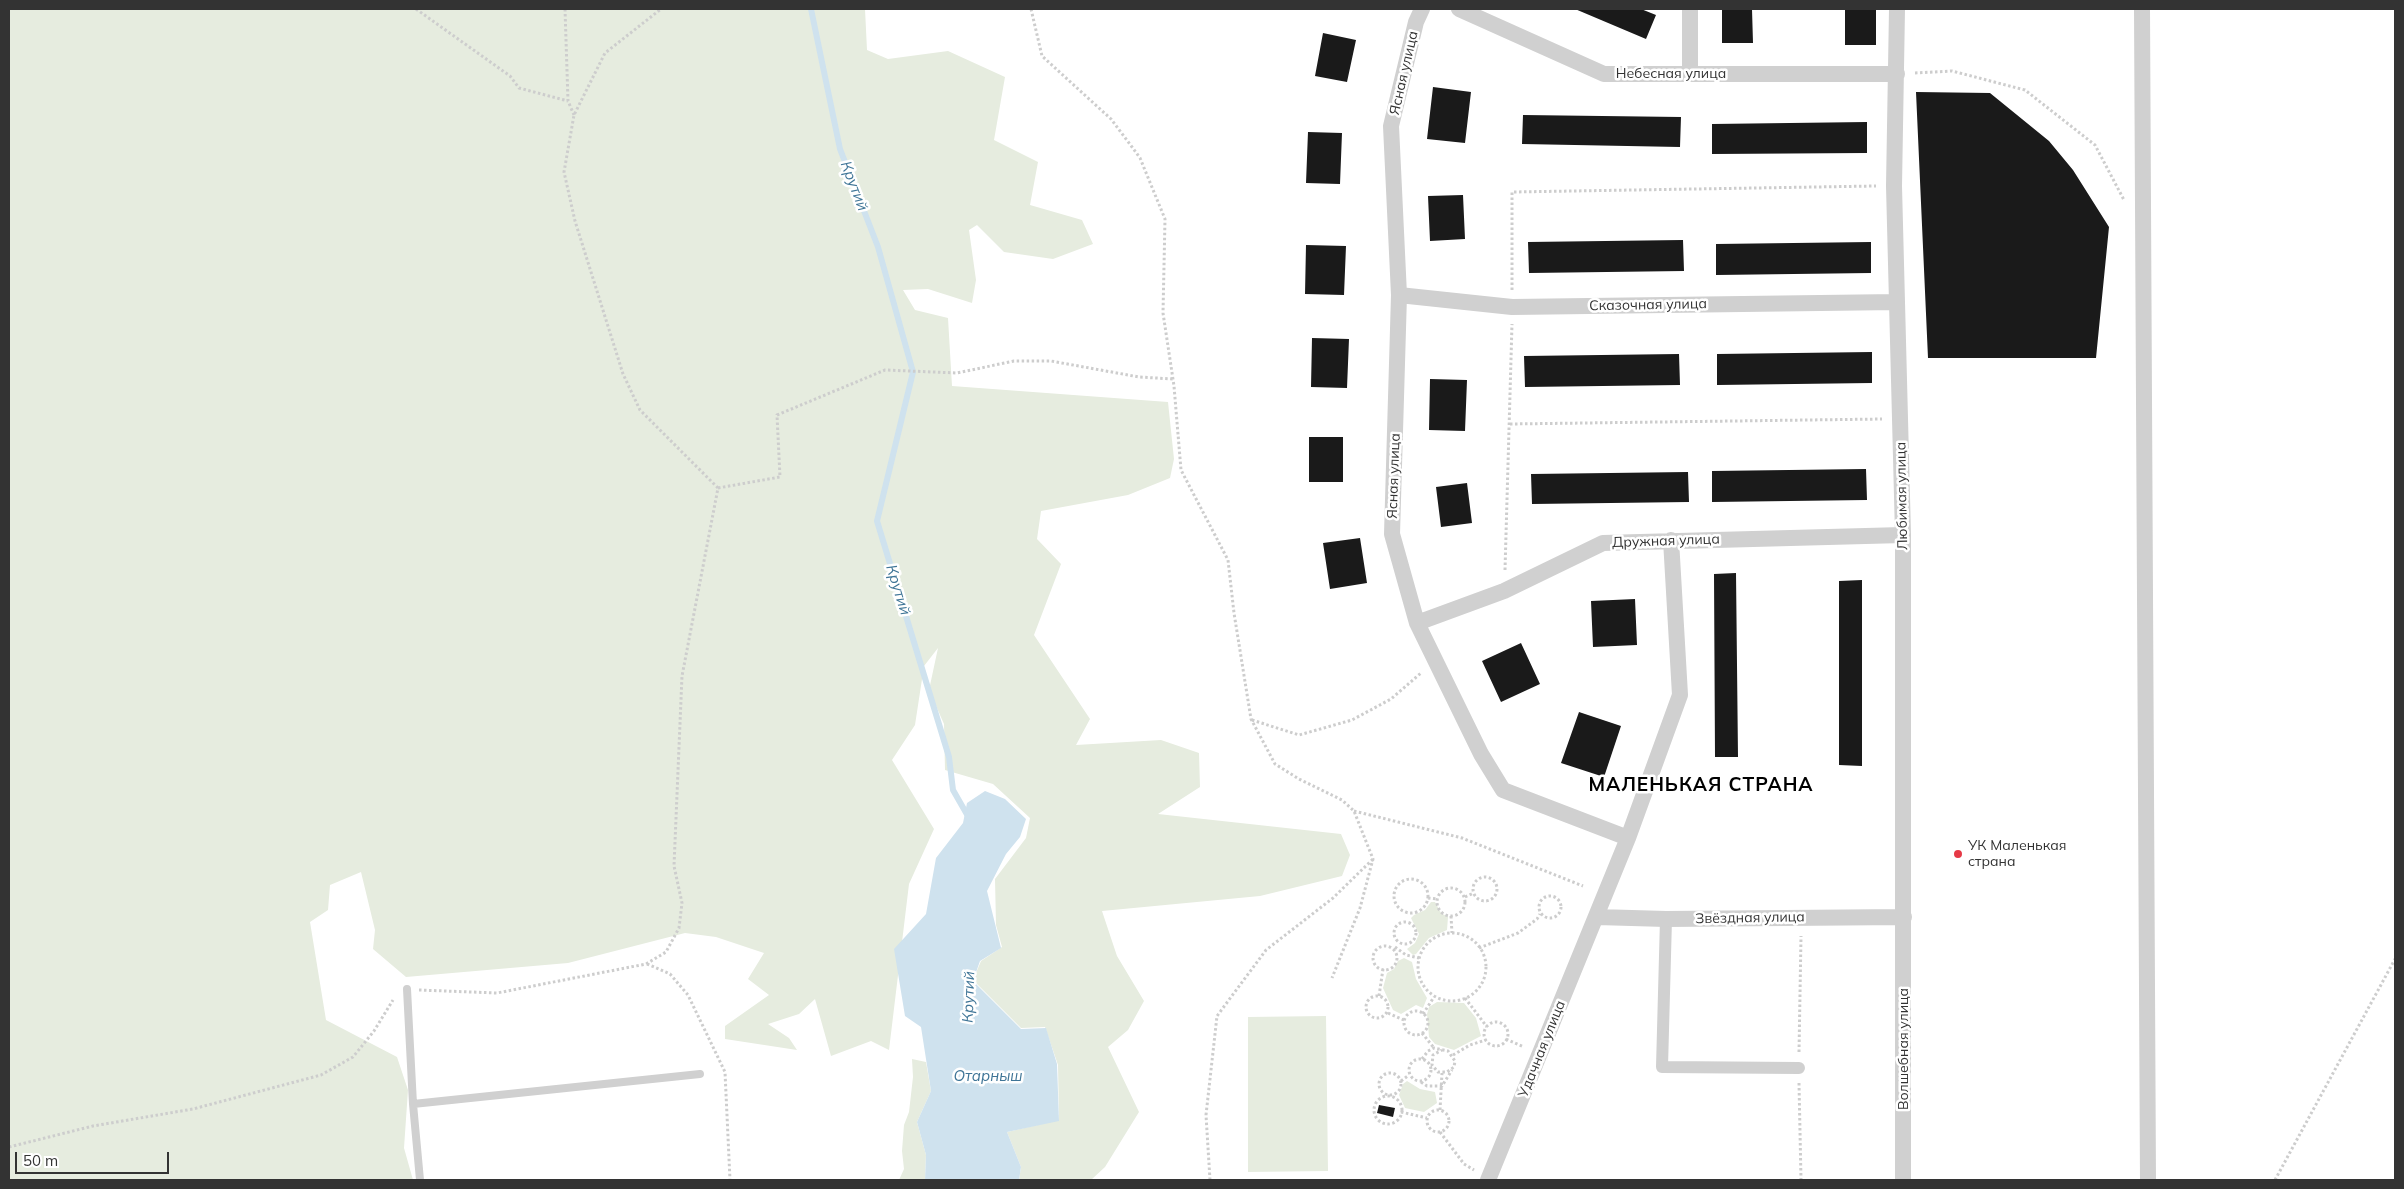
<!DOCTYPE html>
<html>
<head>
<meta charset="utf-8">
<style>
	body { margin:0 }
	#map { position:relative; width:2404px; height:1189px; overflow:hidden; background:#fff; font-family:Mulish,sans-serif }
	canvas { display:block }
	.frame { position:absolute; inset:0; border:10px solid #333; pointer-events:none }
	.scale { position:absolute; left:15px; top:1152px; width:154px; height:22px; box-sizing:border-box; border:2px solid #333; border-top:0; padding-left:6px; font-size:15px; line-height:18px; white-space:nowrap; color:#333; -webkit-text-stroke:4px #fff; paint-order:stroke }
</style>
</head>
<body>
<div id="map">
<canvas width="2404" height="1189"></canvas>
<div class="frame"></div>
<div class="scale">50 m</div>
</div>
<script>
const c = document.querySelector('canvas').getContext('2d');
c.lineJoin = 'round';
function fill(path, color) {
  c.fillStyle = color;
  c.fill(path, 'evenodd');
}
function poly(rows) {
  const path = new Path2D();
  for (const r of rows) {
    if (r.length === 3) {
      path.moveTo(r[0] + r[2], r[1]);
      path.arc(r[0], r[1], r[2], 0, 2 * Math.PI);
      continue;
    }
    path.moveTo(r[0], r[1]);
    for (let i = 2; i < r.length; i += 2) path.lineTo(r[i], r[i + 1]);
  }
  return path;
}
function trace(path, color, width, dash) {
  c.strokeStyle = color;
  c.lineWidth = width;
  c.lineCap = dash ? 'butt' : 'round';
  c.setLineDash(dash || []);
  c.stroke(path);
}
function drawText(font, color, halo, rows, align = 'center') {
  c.font = font + ' Mulish,sans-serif';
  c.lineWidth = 5;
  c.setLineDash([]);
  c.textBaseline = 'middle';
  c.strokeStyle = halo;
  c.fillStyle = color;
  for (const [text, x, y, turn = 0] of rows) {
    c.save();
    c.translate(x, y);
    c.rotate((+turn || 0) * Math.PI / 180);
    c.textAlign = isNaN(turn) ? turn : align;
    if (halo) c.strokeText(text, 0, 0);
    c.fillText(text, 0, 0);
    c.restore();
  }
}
const green = poly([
	[9,9,865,9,867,50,888,59,948,51,1005,77,994,140,1038,162,1030,205,1082,220,1093,244,1053,259,1004,252,977,225,969,230,976,280,972,303,928,289,903,290,915,310,948,318,952,386,1168,402,1174,459,1170,478,1128,495,1041,511,1037,539,1061,564,1034,635,1090,719,1076,745,1161,740,1199,753,1200,787,1158,814,1341,834,1350,855,1342,876,1260,896,1102,911,1117,956,1144,1001,1128,1030,1108,1047,1139,1112,1105,1167,1091,1180,1019,1180,1021,1167,1007,1132,1059,1120,1058,1065,1045,1027,1021,1028,973,980,981,961,1002,947,996,925,995,879,1026,838,1030,818,993,784,945,770,944,724,929,690,938,648,924,666,915,725,892,760,934,829,909,884,889,1050,871,1041,831,1056,815,999,799,1014,768,1024,789,1038,797,1050,725,1039,725,1026,769,995,748,979,764,953,716,937,685,933,568,963,406,977,373,949,375,930,361,872,330,885,328,910,310,922,326,1020,397,1057,408,1090,404,1148,413,1180,9,1180],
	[1431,902,1435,902,1441,913,1448,917,1447,930,1429,938,1416,954,1413,955,1407,949,1415,943,1419,934,1411,918,1414,915,1425,910],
	[1404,958,1412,962,1416,979,1427,998,1423,1008,1416,1005,1401,1014,1393,1010,1383,988,1387,973,1394,969,1398,961],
	[1437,1002,1464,1003,1476,1018,1481,1036,1454,1050,1435,1044,1429,1037,1427,1014,1429,1007],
	[1326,1016,1328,1171,1248,1172,1248,1017],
	[912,1059,926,1062,931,1091,917,1122,926,1155,925,1180,899,1180,904,1169,902,1151,904,1125,909,1112,913,1077],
	[1407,1081,1420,1089,1435,1092,1437,1103,1424,1112,1405,1108,1399,1095,1403,1084]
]);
const water = poly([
	[985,791,1005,799,1026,819,1020,837,1006,854,987,891,1001,948,980,961,973,981,1021,1029,1046,1028,1057,1064,1059,1121,1007,1132,1021,1167,1019,1180,925,1180,926,1155,917,1122,931,1091,921,1027,905,1016,894,949,926,914,936,858,963,823,967,803]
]);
const stream = poly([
	[811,9,840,149,878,247,913,372,877,521,949,757,953,790,969,818]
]);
const building = poly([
	[1575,9,1641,9,1656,15,1646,39],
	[1722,9,1752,9,1753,43,1722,43],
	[1845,9,1876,9,1876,45,1845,45],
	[1323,33,1356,40,1347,82,1315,76],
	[1433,87,1471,92,1465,143,1427,139],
	[1916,92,1990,93,2049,141,2073,170,2109,227,2096,358,1928,358],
	[1523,115,1681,117,1680,147,1522,144],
	[1867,122,1867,153,1712,154,1712,124],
	[1308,132,1342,133,1340,184,1306,183],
	[1463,195,1465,239,1430,241,1428,196],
	[1683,240,1684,271,1529,273,1528,242],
	[1871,242,1871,273,1716,275,1716,244],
	[1306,245,1346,246,1344,295,1305,294],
	[1312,338,1349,339,1347,388,1311,387],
	[1872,352,1872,383,1717,385,1717,354],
	[1679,354,1680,385,1525,387,1524,356],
	[1430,379,1467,380,1465,431,1429,430],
	[1309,437,1343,437,1343,482,1309,482],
	[1866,469,1867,500,1712,502,1712,471],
	[1688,472,1689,502,1532,504,1531,474],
	[1467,483,1472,523,1441,527,1436,487],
	[1360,538,1367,583,1330,589,1323,543],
	[1736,573,1738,757,1715,757,1714,574],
	[1862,580,1862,766,1839,765,1839,581],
	[1635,599,1637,645,1593,647,1591,601],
	[1521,643,1540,684,1501,702,1482,661],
	[1579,712,1621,726,1604,777,1561,763],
	[1379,1105,1395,1108,1393,1117,1377,1113]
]);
const path = poly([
	[416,9,510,76,519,88,568,101],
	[565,9,568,101,574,115],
	[1031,9,1042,56,1111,119,1132,147,1140,158,1165,219,1163,313,1174,386,1181,470,1228,560,1234,613,1251,719,1275,764,1299,779,1342,800,1354,811,1373,859,1360,908,1332,978],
	[1915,73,1952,71,2025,90,2095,145,2124,200],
	[1512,290,1512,192,1876,186],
	[1510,424,1882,419],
	[718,488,780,477,777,415,885,370,957,373,1014,361,1051,361,1139,377,1173,379],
	[1505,570,1512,324],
	[1252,720,1299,735,1352,720,1391,699,1421,673],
	[1354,811,1462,838,1583,886],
	[1485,889,12],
	[1411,896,17],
	[1451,902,14],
	[1550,907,11],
	[1465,897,1474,893],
	[1428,898,1438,899],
	[1451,916,1452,933],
	[1405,933,11],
	[1452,967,34],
	[1385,958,12],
	[1395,947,1406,955,1419,958],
	[1479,948,1518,933,1537,919,1540,914],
	[647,964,670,974,688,995,725,1072,730,1180],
	[419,990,497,993,646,964,666,952,679,928,682,903,674,866,682,676,718,488,640,410,623,374,575,221,564,172,574,115,605,53,661,9],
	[1377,1007,11],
	[1379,996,1383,969],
	[1465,998,1487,1027],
	[1416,1023,12],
	[1388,1013,1404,1020],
	[1423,1014,1434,997],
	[1496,1034,12],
	[1422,1033,1434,1048],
	[1506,1039,1524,1047],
	[1799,1052,1801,936],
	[1453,1055,1470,1045,1486,1040],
	[1420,1070,11],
	[1422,1059,1428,1051,1434,1048,1448,1051,1455,1061,1454,1067,1447,1072,1438,1072,1432,1065,1433,1055,1442,1050],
	[1390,1084,11],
	[1401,1081,1409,1075],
	[1421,1082,1427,1086,1442,1086,1452,1070],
	[1799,1083,1801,1180],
	[1388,1110,14],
	[1438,1121,11],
	[1440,1110,1442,1073],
	[1401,1112,1427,1118],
	[1440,1132,1464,1164,1474,1170],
	[9,1147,93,1126,193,1109,321,1075,353,1057,374,1031,393,1000],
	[1210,1180,1206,1115,1217,1016,1266,950,1333,898,1373,859],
	[2275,1180,2395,959]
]);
const service = poly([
	[407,989,413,1104,420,1180],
	[413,1104,700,1074]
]);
const pedestrian = poly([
	[1666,919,1662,1067,1799,1068]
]);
const minor = poly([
	[1422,9,1416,22,1391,126,1399,295,1392,534,1417,623,1481,754,1503,790,1628,838],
	[1459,9,1604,74,1897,74],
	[1690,9,1690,74],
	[1897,9,1894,186,1903,535,1903,1180],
	[2142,9,2148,1180],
	[1399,295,1512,307,1897,302],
	[1417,623,1504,591,1603,543,1903,535],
	[1597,917,1666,919,1904,917],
	[1488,1180,1628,838,1680,695,1671,540]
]);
const markers = [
	[1958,854,5,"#e63946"]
];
const streetNames = [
	["Ясная улица",1404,73,-77],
	["Небесная улица",1671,74],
	["Сказочная улица",1648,305,-1],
	["Ясная улица",1394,476,-88],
	["Любимая улица",1902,496,-91],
	["Дружная улица",1666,541,-2],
	["Звёздная улица",1750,918,-1],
	["Удачная улица",1542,1049,-68],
	["Волшебная улица",1904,1049,-90]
];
const poiNames = [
	["УК Маленькая",1968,846],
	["страна",1968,862]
];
const waterNames = [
	["Крутий",854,186,69],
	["Крутий",898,590,73],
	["Крутий",969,997,-88],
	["Отарныш",988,1076]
];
const districtNames = [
	["МАЛЕНЬКАЯ СТРАНА",1701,785]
];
fill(green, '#e6ecdf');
fill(water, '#cfe2ee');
trace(stream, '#cfe2ee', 6);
fill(building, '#1a1a1a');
trace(path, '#cdcdcd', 3, [2.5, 2.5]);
trace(service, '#d0d0d0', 8);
trace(pedestrian, '#d0d0d0', 12);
trace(minor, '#d0d0d0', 16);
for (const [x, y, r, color] of markers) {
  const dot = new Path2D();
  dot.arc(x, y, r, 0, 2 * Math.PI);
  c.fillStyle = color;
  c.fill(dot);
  trace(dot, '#fff', 2);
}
drawText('14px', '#333', '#fff', streetNames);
drawText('14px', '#333', '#fff', poiNames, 'left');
drawText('italic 15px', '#3f7597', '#fff', waterNames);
c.letterSpacing = '1px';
drawText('bold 19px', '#000', '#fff', districtNames);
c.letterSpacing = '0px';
</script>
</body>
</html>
